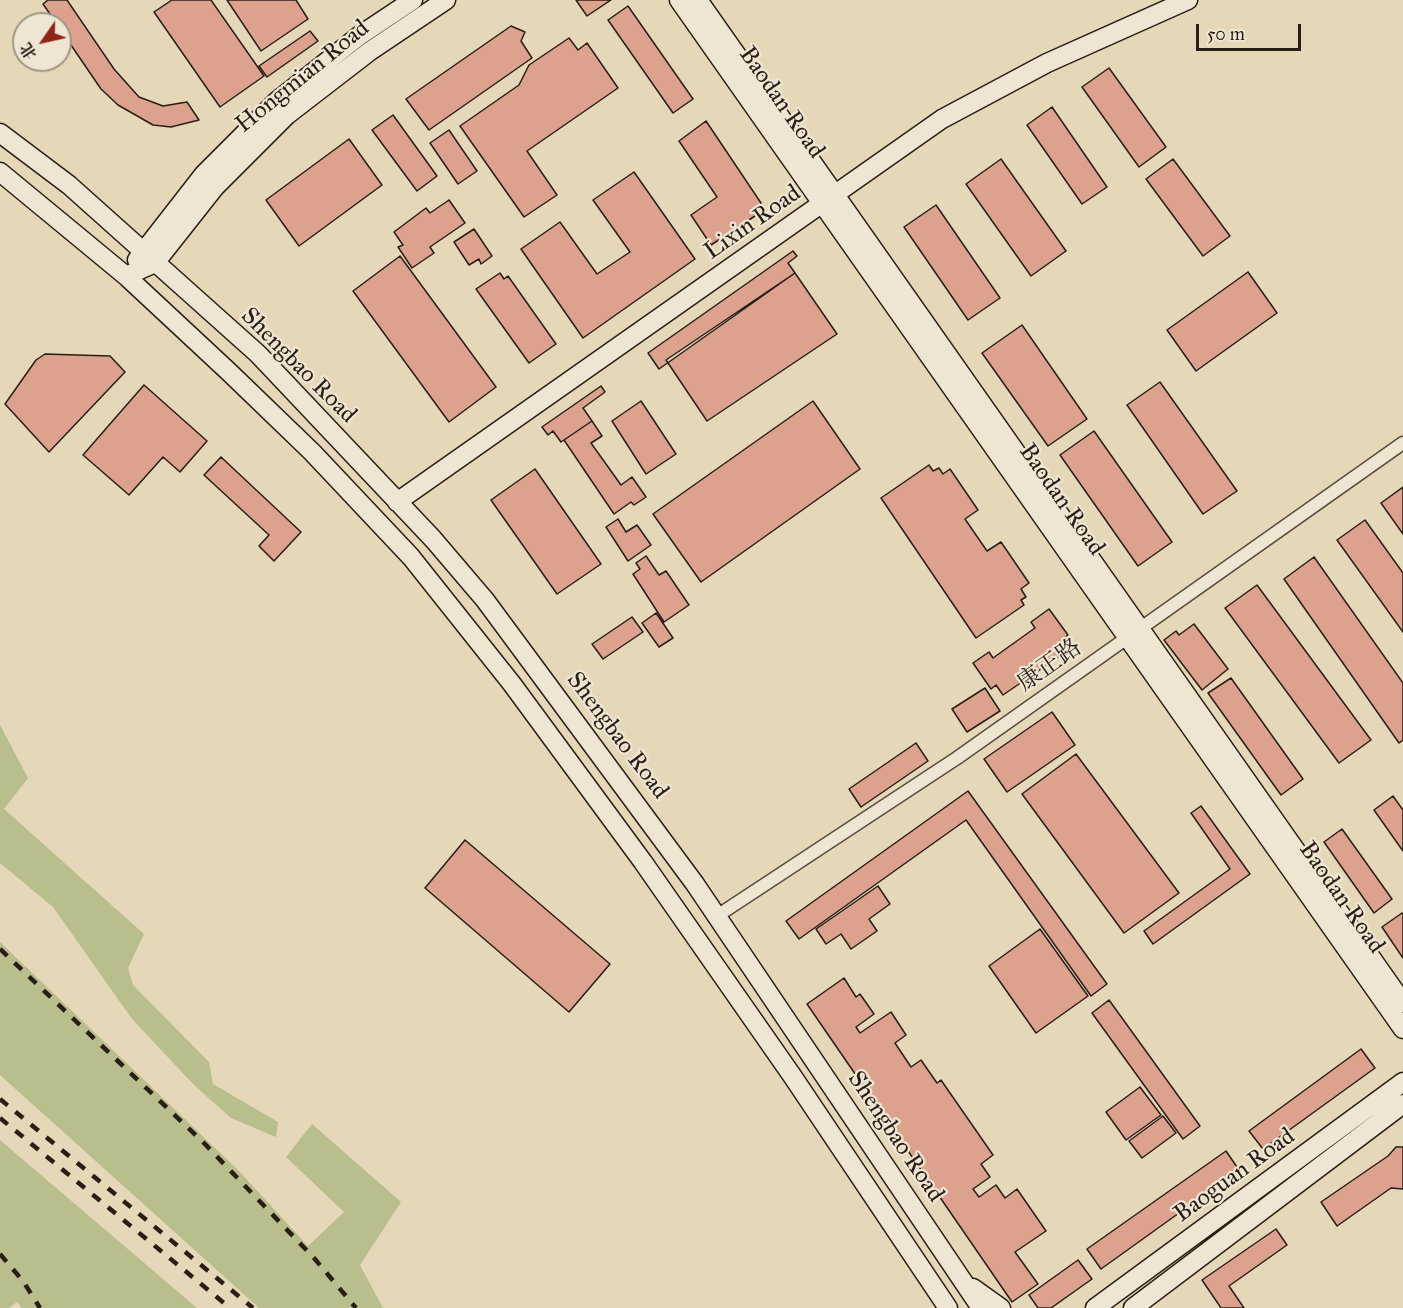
<!DOCTYPE html>
<html>
<head>
<meta charset="utf-8">
<style>
	body { margin:0 }
	#map { position:relative; width:1403px; height:1308px; overflow:hidden; background:#e5d8b9; font-family:"IM FELL Great Primer","Noto Serif SC",serif }
	canvas { display:block }
	.north { position:absolute; left:12px; top:12px; width:60px; height:60px; box-sizing:border-box; background:#eee6d2; border:2px solid #9f9686; border-radius:50%; rotate:236deg; font-size:16px; font-weight:700; line-height:24px; text-align:center; color:#291e15 }
	.north::after { content:''; display:block; margin:auto; width:21px; height:27px; background:#8f2418; clip-path:polygon(50% 0,100% 100%,50% 72%,0 100%) }
	.scale { position:absolute; left:1196px; top:24px; width:105px; height:27px; box-sizing:border-box; border:3px solid #291e15; border-top:0; padding-left:8px; font-size:18px; line-height:21px; white-space:nowrap; color:#291e15; -webkit-text-stroke:4px #eee6d2; paint-order:stroke }
</style>
</head>
<body>
<div id="map">
<canvas width="1403" height="1308"></canvas>
<div class="north">北</div>
<div class="scale">50 m</div>
</div>
<script>
const c = document.querySelector('canvas').getContext('2d');
c.lineJoin = 'round';
function fill(path, color) {
  c.fillStyle = color;
  c.fill(path, 'evenodd');
}
function poly(rows) {
  const path = new Path2D();
  for (const r of rows) {
    path.moveTo(r[0], r[1]);
    for (let i = 2; i < r.length; i += 2) path.lineTo(r[i], r[i + 1]);
  }
  return path;
}
function trace(path, color, width, dash) {
  c.strokeStyle = color;
  c.lineWidth = width;
  c.lineCap = dash ? 'butt' : 'round';
  c.setLineDash(dash || []);
  c.stroke(path);
}
function drawText(font, color, halo, rows, align = 'center') {
  c.font = font + ' "IM FELL Great Primer","Noto Serif SC",serif';
  c.lineWidth = 4.5;
  c.setLineDash([]);
  c.textBaseline = 'middle';
  c.strokeStyle = halo;
  c.fillStyle = color;
  for (const [text, x, y, turn = 0] of rows) {
    c.save();
    c.translate(x, y);
    c.rotate((+turn || 0) * Math.PI / 180);
    c.textAlign = isNaN(turn) ? turn : align;
    if (halo) c.strokeText(text, 0, 0);
    c.fillText(text, 0, 0);
    c.restore();
  }
}
const green = poly([
	[0,725,28,778,4,809,144,934,128,968,133,985,209,1062,213,1084,278,1122,276,1137,231,1118,194,1085,132,1019,53,907,0,863],
	[0,942,237,1169,308,1246,344,1212,286,1157,312,1124,401,1202,360,1265,383,1308,259,1308,0,1075],
	[0,1140,197,1308,22,1308,17,1302,9,1308,0,1308]
]);
const building = poly([
	[48,0,67,0,114,69,139,97,163,106,187,102,199,120,171,127,153,125,118,105,101,89,60,29,60,24,57,24,43,4,48,0],
	[172,0,211,0,264,76,220,107,154,12,172,0],
	[227,0,296,0,308,19,261,51,227,0],
	[576,0,611,0,587,16,576,0],
	[628,6,693,99,673,113,608,20,628,6],
	[511,26,525,32,521,41,532,58,429,130,406,99,511,26],
	[310,31,318,41,267,77,259,66,310,31],
	[569,38,578,50,587,43,618,88,527,151,557,195,524,217,460,126,519,85,529,65,569,38],
	[1109,68,1166,147,1139,167,1082,87,1109,68],
	[1052,107,1107,187,1082,204,1027,125,1052,107],
	[393,115,437,176,417,191,372,130,393,115],
	[706,121,761,203,758,214,711,245,691,215,717,197,679,141,706,121],
	[449,130,477,171,458,184,430,143,449,130],
	[349,139,382,185,299,246,266,200,349,139],
	[1001,159,1066,251,1031,276,966,184,1001,159],
	[1173,159,1230,236,1203,256,1146,179,1173,159],
	[634,172,695,259,583,338,521,249,560,222,597,274,630,252,593,200,634,172],
	[449,200,465,223,430,247,434,253,412,268,398,247,403,245,394,232,426,208,430,213,449,200],
	[936,205,1000,298,968,320,904,227,936,205],
	[474,229,492,256,481,264,479,259,469,265,454,242,474,229],
	[793,251,797,256,788,263,795,273,659,369,648,353,793,251],
	[400,256,496,387,449,422,353,291,400,256],
	[1248,272,1277,313,1196,371,1167,330,1248,272],
	[500,273,504,279,508,276,556,344,529,363,476,289,500,273],
	[795,273,837,334,707,421,666,360,795,273],
	[1022,325,1087,419,1048,446,982,353,1022,325],
	[45,354,110,356,125,372,49,452,5,404,36,360,45,354],
	[1160,382,1237,491,1203,514,1127,405,1160,382],
	[144,385,207,441,180,472,163,457,129,495,83,455,144,385],
	[601,386,605,392,583,408,592,421,561,442,553,431,548,435,542,427,601,386],
	[641,401,676,454,646,474,612,421,641,401],
	[813,401,860,469,701,582,653,514,813,401],
	[592,421,602,436,591,443,621,485,632,477,646,497,634,505,631,502,614,514,564,440,592,421],
	[1094,431,1172,542,1138,566,1060,455,1094,431],
	[221,457,301,532,274,561,259,546,269,535,204,475,221,457],
	[929,465,933,471,939,468,943,474,950,469,978,510,965,519,987,551,1001,542,1029,583,1021,589,1026,597,1021,600,1024,605,976,638,881,498,929,465],
	[535,469,601,564,557,594,491,500,535,469],
	[1403,487,1403,534,1381,503,1403,487],
	[618,519,626,532,637,525,651,545,628,561,606,527,618,519],
	[1365,520,1403,573,1403,632,1337,540,1365,520],
	[646,556,659,575,666,571,689,605,664,622,633,574,640,569,636,563,646,556],
	[1314,557,1403,683,1403,740,1399,743,1284,579,1314,557],
	[1257,585,1371,740,1339,763,1225,608,1257,585],
	[1049,609,1068,635,1063,639,1070,649,1003,695,996,685,991,689,973,663,989,652,993,658,1035,628,1031,622,1049,609],
	[656,613,673,638,659,647,642,623,656,613],
	[632,617,643,632,603,659,592,644,632,617],
	[1194,624,1228,669,1202,690,1164,640,1176,631,1179,635,1194,624],
	[1231,678,1303,779,1281,795,1208,693,1231,678],
	[985,688,1000,711,967,732,952,709,985,688],
	[1052,712,1075,745,1007,792,984,759,1052,712],
	[916,743,928,761,861,807,849,789,916,743],
	[1076,754,1179,893,1124,933,1022,794,1076,754],
	[968,791,1107,984,1091,996,966,820,799,939,786,921,968,791],
	[1393,796,1403,810,1403,851,1374,810,1393,796],
	[1201,806,1250,874,1153,944,1144,931,1230,869,1191,813,1201,806],
	[1342,829,1392,899,1374,913,1324,842,1342,829],
	[465,840,610,964,569,1012,425,888,465,840],
	[878,886,890,904,869,919,877,931,851,949,841,934,826,944,816,929,878,886],
	[1402,913,1403,915,1403,958,1382,927,1402,913],
	[1040,929,1088,996,1036,1033,989,966,1040,929],
	[844,978,856,997,860,994,874,1014,856,1027,860,1033,891,1012,906,1035,895,1043,911,1067,921,1060,937,1083,941,1080,993,1155,981,1164,990,1177,973,1189,979,1197,996,1185,1005,1198,1017,1189,1046,1231,1015,1252,1038,1284,1012,1302,807,1004,844,978],
	[1109,1000,1200,1126,1183,1139,1092,1013,1109,1000],
	[1361,1049,1375,1068,1263,1149,1249,1131,1361,1049],
	[1140,1087,1161,1115,1126,1140,1106,1112,1140,1087],
	[1163,1116,1176,1133,1142,1158,1129,1141,1163,1116],
	[1396,1147,1403,1147,1403,1189,1391,1188,1337,1226,1321,1202,1388,1156,1396,1147],
	[1226,1151,1239,1170,1101,1269,1087,1249,1226,1151],
	[1276,1229,1287,1245,1229,1286,1244,1308,1221,1308,1202,1280,1276,1229],
	[1078,1260,1092,1279,1051,1308,1038,1308,1029,1295,1078,1260]
]);
const street = poly([
	[717,916,957,758,1403,443]
]);
const secondary = poly([
	[679,0,1403,1029],
	[698,0,1403,1003],
	[0,133,69,185,258,354,433,539,485,600,695,884,981,1308],
	[0,172,126,276,228,371,312,452,411,557,512,684,643,862,793,1077,948,1308],
	[137,260,204,174,277,101,359,36,413,0],
	[126,276,155,263,215,187,287,115,370,51,446,0],
	[397,502,942,119,1047,63,1188,0],
	[973,1288,1001,1308],
	[1095,1308,1403,1082],
	[1133,1308,1403,1104]
]);
const rail = poly([
	[0,949,203,1142,314,1258,356,1308],
	[0,1099,253,1308],
	[0,1118,230,1308],
	[0,1254,23,1281,40,1308]
]);
const streetNames = [
	["Hongmian Road",303,77,-39],
	["Baodan Road",781,103,55],
	["Lixin Road",753,223,-35],
	["Shengbao Road",298,366,45],
	["Baodan Road",1061,500,55],
	["康正路",1050,666,-35],
	["Shengbao Road",617,736,53],
	["Baodan Road",1341,898,55],
	["Shengbao Road",895,1137,56],
	["Baoguan Road",1235,1176,-36]
];
fill(green, '#b8be8c');
fill(building, '#dca28e');
trace(building, '#291e15', 1.5);
trace(street, '#584c3e', 15);
trace(secondary, '#291e15', 21);
trace(street, '#eee6d2', 12);
trace(secondary, '#eee6d2', 18);
trace(rail, '#291e15', 4.5, [10, 10]);
drawText('24px', '#291e15', '#eee6d2', streetNames);
</script>
</body>
</html>
